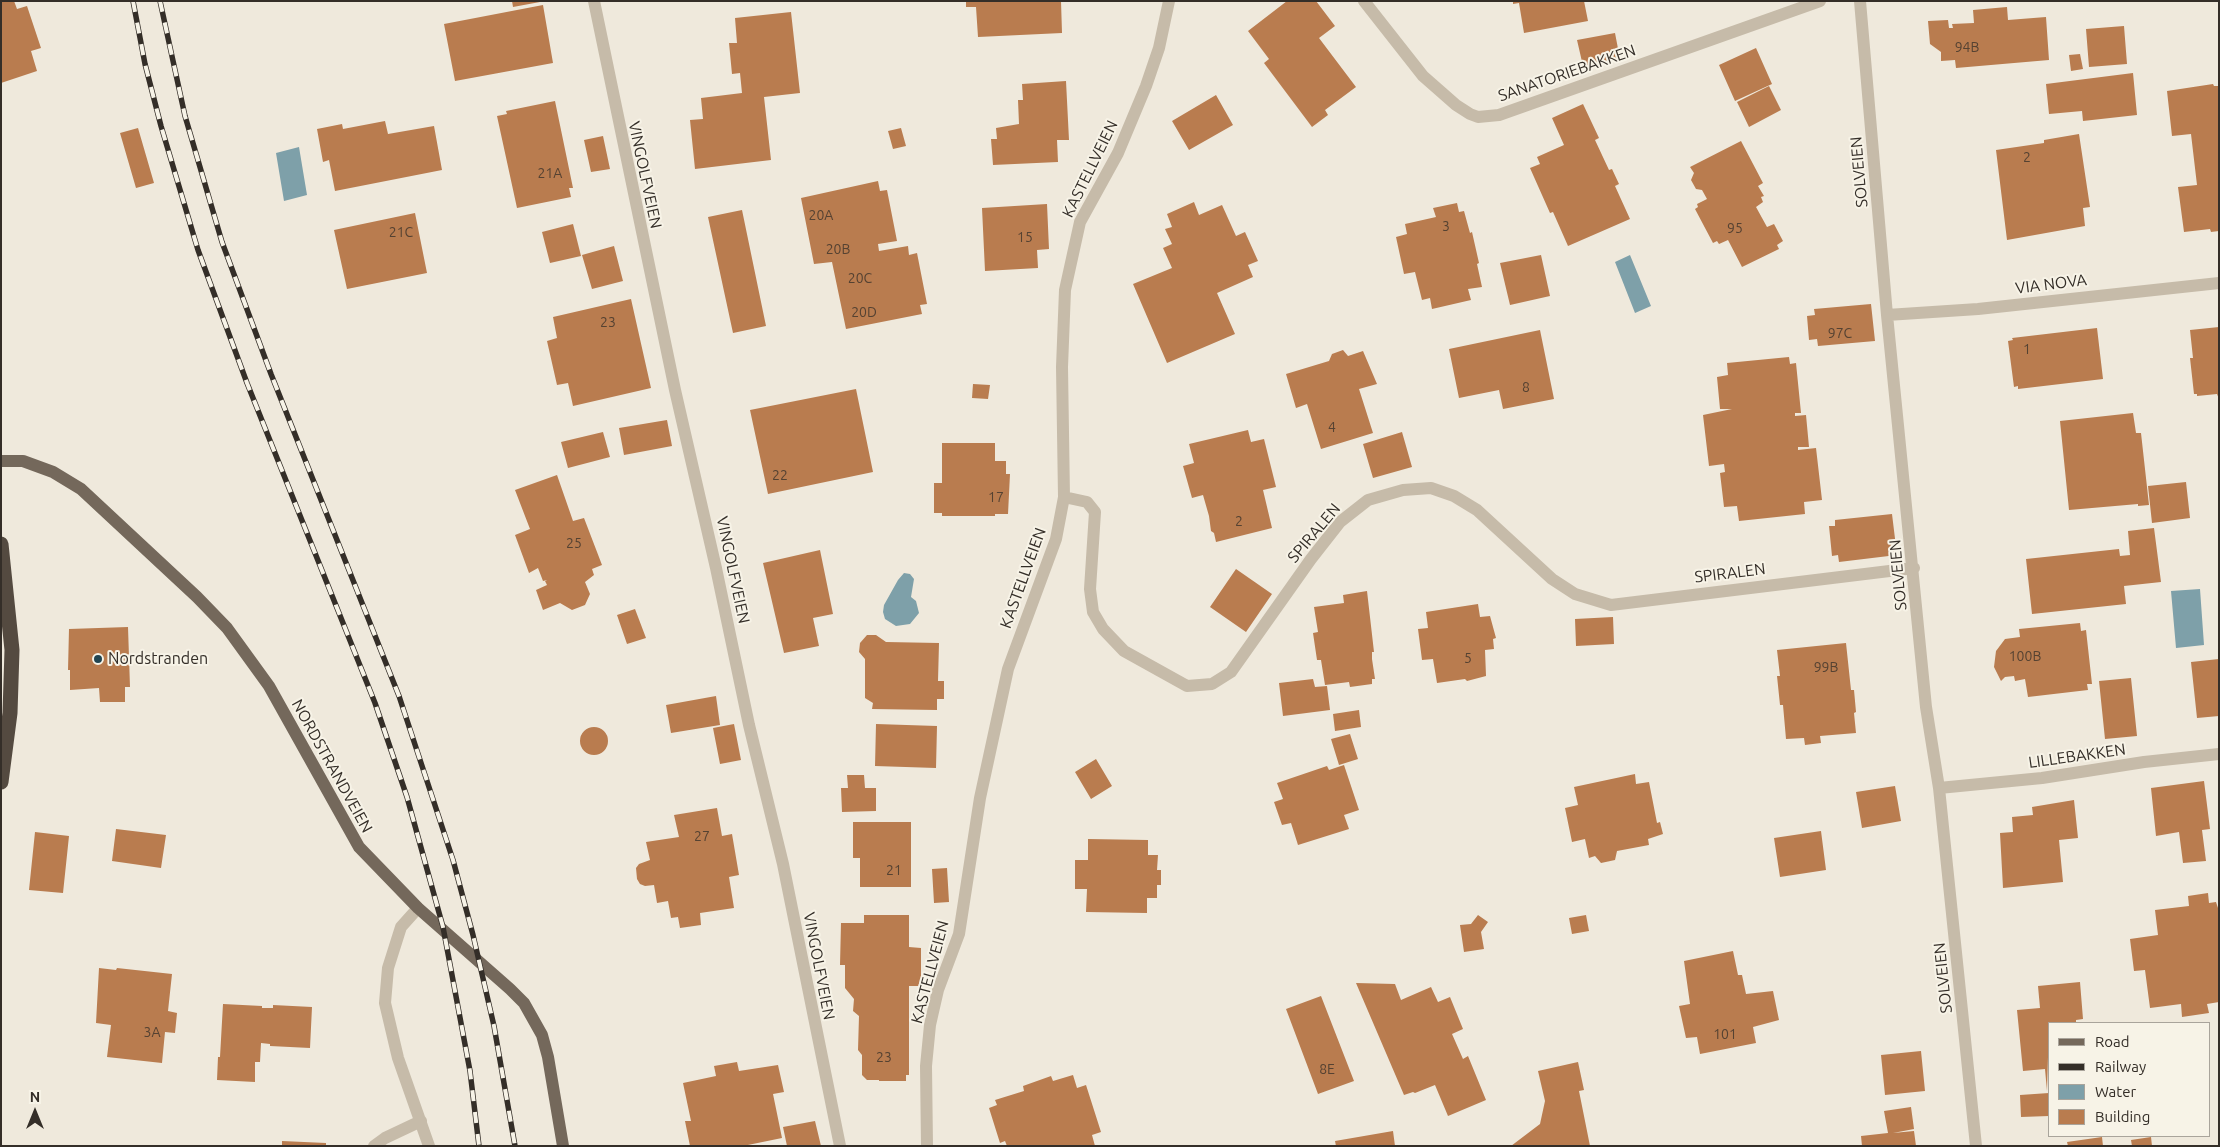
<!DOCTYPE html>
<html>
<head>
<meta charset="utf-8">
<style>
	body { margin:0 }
	#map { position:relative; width:2220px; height:1147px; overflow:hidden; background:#efe9dc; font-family:Ubuntu,sans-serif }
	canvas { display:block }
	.frame { position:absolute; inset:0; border:2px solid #342e28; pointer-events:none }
	.legend { position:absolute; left:2048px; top:1022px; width:162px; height:115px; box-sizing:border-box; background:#f7f3e7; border:1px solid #a9a49b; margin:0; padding:6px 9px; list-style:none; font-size:15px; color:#342e28 }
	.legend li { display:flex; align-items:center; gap:10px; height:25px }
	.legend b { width:25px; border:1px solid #a9a49b }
	.north { position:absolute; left:10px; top:1087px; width:50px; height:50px; -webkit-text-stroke:4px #f7f3e7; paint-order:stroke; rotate:0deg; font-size:14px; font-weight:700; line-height:20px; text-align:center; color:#342e28 }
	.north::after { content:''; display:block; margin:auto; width:18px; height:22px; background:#342e28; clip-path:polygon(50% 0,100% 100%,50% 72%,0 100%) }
</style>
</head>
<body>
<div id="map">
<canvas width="2220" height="1147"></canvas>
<div class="frame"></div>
<ul class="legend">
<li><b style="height:6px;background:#74685b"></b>Road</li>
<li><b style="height:6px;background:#342e28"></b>Railway</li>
<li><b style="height:14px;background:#7ea0a9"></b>Water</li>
<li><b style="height:14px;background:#b97c4f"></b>Building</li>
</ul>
<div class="north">N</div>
</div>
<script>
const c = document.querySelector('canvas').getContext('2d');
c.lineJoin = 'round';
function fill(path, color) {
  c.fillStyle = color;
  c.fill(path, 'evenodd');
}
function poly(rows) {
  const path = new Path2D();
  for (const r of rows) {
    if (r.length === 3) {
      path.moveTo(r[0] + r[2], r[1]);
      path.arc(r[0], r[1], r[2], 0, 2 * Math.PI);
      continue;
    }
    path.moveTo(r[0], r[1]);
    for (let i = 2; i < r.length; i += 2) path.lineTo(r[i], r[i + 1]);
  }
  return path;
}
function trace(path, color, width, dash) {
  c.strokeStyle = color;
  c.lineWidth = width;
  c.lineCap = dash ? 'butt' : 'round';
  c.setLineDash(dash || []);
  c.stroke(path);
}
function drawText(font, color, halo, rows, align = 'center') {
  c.font = font + ' Ubuntu,sans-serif';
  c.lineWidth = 4;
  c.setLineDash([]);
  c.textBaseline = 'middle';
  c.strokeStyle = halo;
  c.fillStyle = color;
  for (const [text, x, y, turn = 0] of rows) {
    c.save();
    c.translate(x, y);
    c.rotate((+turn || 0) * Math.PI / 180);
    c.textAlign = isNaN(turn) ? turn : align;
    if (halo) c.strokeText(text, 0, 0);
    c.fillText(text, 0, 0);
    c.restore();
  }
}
const water = poly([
	[299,147,307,195,284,201,276,153],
	[1630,255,1651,306,1635,313,1615,262],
	[904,573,910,574,914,579,911,597,916,601,919,613,910,624,896,626,885,619,883,612,884,605,898,580],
	[2200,589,2204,645,2176,648,2171,591]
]);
const building = poly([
	[1,1,14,1,17,9,27,6,41,48,31,51,37,71,1,83],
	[512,1,540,1,540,2,513,7],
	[966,1,1061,1,1062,33,978,37,976,7,966,7],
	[1287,1,1316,1,1335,26,1319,38,1356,87,1325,110,1328,115,1312,127,1264,63,1269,59,1248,31],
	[1513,1,1584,1,1588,21,1524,33,1519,3,1513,4],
	[543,5,553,63,455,81,444,24],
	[2007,7,2008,20,2046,17,2049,60,1956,68,1955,60,1941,61,1941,52,1930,44,1928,21,1948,20,1949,28,1953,28,1952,24,1974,23,1973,10],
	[791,12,800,93,764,97,771,160,695,169,690,120,703,119,701,98,742,93,740,73,732,74,729,43,737,43,735,18],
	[2124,26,2127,64,2089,67,2086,29],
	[1615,33,1620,59,1583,66,1577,40],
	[1756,48,1772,84,1735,101,1719,65],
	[2080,54,2083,69,2071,71,2069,55],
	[2133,73,2137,115,2083,121,2082,111,2049,114,2046,84],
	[1066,81,1069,140,1057,140,1058,162,993,165,991,139,997,139,996,128,1019,124,1018,100,1023,100,1022,84],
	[2213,84,2214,86,2219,86,2219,231,2211,232,2210,229,2184,232,2178,187,2197,185,2191,134,2172,136,2167,91],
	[1769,86,1781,110,1749,127,1737,102],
	[1216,95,1233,125,1189,150,1172,121],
	[555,101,573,188,569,188,571,197,517,208,497,116,507,114,506,111],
	[1583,104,1599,138,1595,140,1609,170,1612,169,1619,184,1615,186,1630,219,1568,246,1553,212,1550,213,1530,168,1540,164,1537,157,1564,145,1552,118],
	[385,121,388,134,434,126,442,170,335,191,329,160,323,162,317,129,342,124,343,129],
	[138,128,154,183,136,188,120,133],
	[901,128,906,146,893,149,888,131],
	[2079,134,2090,207,2083,208,2085,226,2007,240,1996,150,2044,143,2044,140],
	[603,136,610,169,591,172,584,140],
	[1741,141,1763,183,1758,186,1764,196,1761,197,1763,202,1756,207,1767,227,1774,224,1783,241,1777,245,1779,249,1742,267,1728,240,1719,244,1717,241,1713,243,1695,209,1698,207,1697,204,1707,199,1702,190,1696,189,1691,180,1694,173,1690,167],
	[878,181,880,191,887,190,897,241,878,244,879,251,908,246,909,255,917,253,927,304,920,305,922,314,846,329,832,262,814,264,801,198],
	[1194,202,1199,215,1222,205,1236,236,1245,232,1258,261,1248,265,1253,277,1217,293,1235,334,1167,363,1133,284,1172,268,1163,248,1172,244,1165,229,1172,227,1167,214],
	[1457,203,1459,212,1464,211,1470,233,1472,232,1479,263,1477,264,1482,287,1468,289,1471,300,1432,309,1430,298,1422,300,1415,272,1404,274,1396,237,1407,234,1405,224,1436,217,1433,208],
	[1047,204,1049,249,1037,250,1038,268,985,271,982,208],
	[742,210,766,326,733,333,708,217],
	[415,213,427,273,347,289,334,230],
	[573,224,581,256,550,263,542,232],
	[614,246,623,281,592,289,582,255],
	[1541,255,1550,296,1510,305,1500,263],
	[631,299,651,388,573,406,568,383,557,385,547,341,557,338,553,317],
	[1871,304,1875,341,1818,346,1817,339,1809,340,1807,316,1815,315,1814,309],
	[2219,327,2219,399,2217,394,2197,396,2197,394,2194,394,2190,358,2193,358,2190,330],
	[2097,328,2103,379,2018,389,2018,386,2014,387,2008,341,2013,340,2012,338],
	[1540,330,1554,399,1503,409,1499,390,1459,398,1449,349],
	[1343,350,1348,356,1363,351,1377,384,1359,389,1373,433,1321,449,1307,404,1296,408,1286,374,1329,361,1332,354],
	[1789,357,1790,364,1796,363,1801,413,1795,413,1795,416,1806,415,1809,447,1798,447,1798,450,1816,448,1822,500,1804,502,1805,514,1739,521,1737,506,1724,507,1720,473,1725,472,1724,464,1709,466,1703,415,1732,409,1720,409,1717,377,1728,375,1727,363],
	[973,384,990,385,988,399,972,398],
	[856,389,873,472,768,494,750,410],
	[2133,413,2136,433,2141,433,2149,505,2138,506,2138,504,2069,510,2060,421],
	[667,420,672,446,624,455,619,428],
	[1248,430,1251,442,1264,439,1276,487,1263,490,1272,528,1216,542,1214,533,1211,531,1209,516,1203,495,1192,498,1183,466,1194,463,1189,444],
	[603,432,610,457,568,468,561,442],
	[1402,432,1412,467,1373,478,1363,444],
	[942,443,995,443,995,461,1006,461,1006,474,1010,474,1008,514,995,514,995,516,942,516,942,513,934,513,934,483,942,483],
	[557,475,573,521,584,518,602,565,592,569,594,575,585,582,590,594,585,605,572,610,560,603,543,610,536,590,547,585,545,581,547,580,543,581,538,568,529,573,515,535,530,529,515,490],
	[2186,482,2190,518,2152,523,2148,486],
	[1892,514,1897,555,1839,562,1838,555,1832,556,1829,526,1835,526,1835,520],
	[2154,528,2161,582,2124,586,2126,604,2032,614,2026,559,2119,549,2120,556,2130,555,2128,531],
	[820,550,833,614,813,618,819,646,784,653,763,563],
	[1236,569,1272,594,1246,632,1210,607],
	[1367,591,1374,652,1372,652,1372,659,1375,679,1372,679,1372,684,1350,687,1349,682,1325,685,1321,660,1317,660,1313,633,1318,632,1314,607,1344,603,1343,595],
	[1478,604,1480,617,1490,616,1496,638,1493,639,1494,649,1485,650,1486,676,1467,681,1465,679,1437,683,1433,659,1422,660,1418,629,1428,628,1426,612],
	[635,609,646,638,627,644,617,615],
	[1613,617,1614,644,1576,646,1575,619],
	[2080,623,2081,631,2086,630,2092,684,2087,684,2088,690,2028,697,2025,679,2015,681,2014,676,2005,677,2001,681,1994,667,1996,651,2005,639,2020,637,2019,629],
	[128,627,130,687,125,687,125,702,100,702,99,688,70,690,70,670,68,670,69,629],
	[867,635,876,635,886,642,939,643,938,681,944,681,944,699,937,699,937,710,872,709,873,703,865,698,865,659,859,652,860,643],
	[1846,643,1851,690,1854,690,1856,712,1854,713,1856,733,1820,736,1821,743,1805,745,1804,738,1786,739,1783,705,1780,705,1777,676,1780,676,1777,650],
	[2219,659,2219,716,2197,718,2191,662],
	[2131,678,2137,736,2105,739,2099,681],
	[1313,679,1315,687,1327,686,1330,710,1283,716,1279,683],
	[716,696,720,725,671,733,666,705],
	[1359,710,1361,727,1335,731,1333,714],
	[734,724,741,760,720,764,713,728],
	[876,724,937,726,936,768,875,766],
	[594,741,14],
	[1350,734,1358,759,1339,765,1331,739],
	[1096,759,1112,786,1091,799,1075,772],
	[1344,765,1359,810,1344,815,1349,829,1298,845,1291,823,1282,825,1274,802,1283,799,1277,783,1327,766,1329,770],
	[1635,774,1636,784,1649,782,1657,823,1660,822,1663,834,1648,839,1649,845,1617,851,1615,860,1601,863,1595,856,1589,858,1585,839,1572,842,1565,808,1578,805,1574,787],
	[847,775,864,775,865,788,876,788,876,811,842,812,841,788,848,788],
	[2204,781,2210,829,2202,830,2206,861,2183,863,2179,832,2156,836,2151,788],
	[1895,786,1901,821,1862,828,1856,792],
	[2074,800,2078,838,2059,840,2063,882,2003,888,2000,833,2013,832,2012,817,2033,815,2032,807],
	[717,808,722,836,732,834,739,875,729,877,734,908,700,913,701,925,680,928,678,917,671,918,668,901,657,903,654,885,645,886,640,884,637,879,636,868,639,864,650,860,646,842,679,837,674,815],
	[853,822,911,822,911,887,860,887,860,858,853,858],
	[116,829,166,835,161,868,112,861],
	[1821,831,1826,870,1780,877,1774,838],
	[35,832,69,836,63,893,29,890],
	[1088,839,1148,840,1148,855,1158,855,1157,870,1161,870,1161,885,1157,885,1157,898,1147,898,1147,913,1086,912,1087,889,1075,889,1075,860,1088,860],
	[947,868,949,902,934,903,932,869],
	[2208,893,2209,903,2216,902,2219,911,2219,1002,2207,1004,2209,1013,2182,1017,2181,1004,2150,1008,2145,970,2134,971,2130,939,2158,935,2155,910,2189,906,2188,896],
	[864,915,909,915,909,947,921,948,921,986,909,986,909,1075,906,1075,906,1081,879,1081,879,1080,867,1080,862,1075,862,1055,858,1050,859,1016,853,1011,854,999,845,988,845,965,840,965,841,923,864,923],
	[1478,915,1488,922,1481,932,1484,949,1464,952,1460,925,1471,924],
	[1586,915,1589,931,1572,934,1569,918],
	[1733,951,1738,975,1742,975,1746,994,1773,991,1779,1020,1753,1027,1756,1043,1700,1054,1697,1037,1686,1038,1679,1006,1690,1004,1684,961],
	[99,968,116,970,117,968,172,974,168,1011,177,1013,175,1033,165,1032,162,1063,107,1057,111,1025,96,1023],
	[2080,982,2083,1019,2076,1020,2076,1023,2049,1023,2047,1091,2045,1069,2023,1071,2017,1010,2040,1008,2038,986],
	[1356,983,1395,984,1401,1000,1431,987,1438,1002,1450,997,1463,1029,1452,1034,1463,1059,1468,1056,1486,1100,1448,1116,1435,1085,1415,1093,1413,1092,1404,1095],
	[1321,996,1354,1081,1318,1094,1286,1009],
	[223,1004,262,1006,262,1008,273,1008,273,1005,312,1007,310,1048,270,1046,270,1044,261,1043,260,1062,255,1062,255,1082,217,1080,218,1057,220,1057],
	[1921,1051,1925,1091,1885,1095,1881,1055],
	[737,1062,739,1071,778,1065,784,1092,773,1094,782,1138,743,1146,690,1146,685,1121,691,1121,683,1083,716,1076,714,1066],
	[1578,1062,1584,1090,1579,1091,1590,1146,1511,1146,1540,1124,1545,1101,1538,1071],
	[1073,1075,1077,1088,1086,1085,1101,1132,1092,1135,1095,1146,1007,1146,1005,1141,1000,1143,989,1108,997,1105,995,1100,1024,1091,1023,1086,1051,1076,1053,1081],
	[2049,1093,2049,1116,2021,1117,2020,1095],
	[1911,1107,1914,1129,1893,1133,1914,1131,1916,1146,1862,1146,1861,1136,1888,1133,1884,1111],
	[815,1121,821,1146,787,1146,783,1127],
	[1393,1131,1395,1146,1336,1146,1335,1141],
	[2102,1137,2103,1146,2068,1146,2067,1142],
	[2151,1137,2152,1146,2132,1146,2131,1140],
	[282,1141,326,1143,326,1146,282,1146]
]);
const minor = poly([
	[594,1,675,390,716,568,749,725,783,864,840,1146],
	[1364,1,1423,76,1456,105,1470,114,1478,117,1499,115,1820,1],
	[1860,1,1887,315,1926,707,1939,788,1976,1146],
	[1887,315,1978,309,2219,283],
	[1064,497,1087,502,1095,512,1090,589,1093,612,1103,629,1124,651,1187,686,1212,684,1231,672,1311,559,1340,522,1368,500,1403,490,1431,488,1454,496,1477,510,1552,579,1575,594,1611,605,1914,568],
	[1939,788,2042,778,2144,762,2219,754],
	[418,908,401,927,388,968,385,1003,398,1058,429,1146],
	[374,1146,385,1138,421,1121],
	[927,1146,926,1066,930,1025,938,990,959,934,980,798,1008,669,1056,539,1064,497,1062,367,1065,290,1080,222,1118,153,1146,86,1159,48,1169,1]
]);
const major = poly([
	[1,461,23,461,53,472,81,489,197,597,227,628,269,686,359,847,418,908,510,989,524,1003,542,1035,548,1057,563,1146]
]);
const highway = poly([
	[1,544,12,650,10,713,1,782]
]);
const rail = poly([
	[133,1,145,64,161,126,198,250,247,383,375,703,407,797,443,927,470,1071,479,1146],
	[160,1,185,116,222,242,271,374,399,696,453,860,473,935,494,1026,515,1146]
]);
const markers = [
	[98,659,5,"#224551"]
];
const numberNames = [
	["94B",1967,47],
	["2",2027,157],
	["21A",550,173],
	["20A",821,215],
	["3",1446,226],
	["95",1735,228],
	["21C",401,232],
	["15",1025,237],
	["20B",838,249],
	["20C",860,278],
	["20D",864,312],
	["23",608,322],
	["97C",1840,333],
	["1",2027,349],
	["8",1526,387],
	["4",1332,427],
	["22",780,475],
	["17",996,497],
	["2",1239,521],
	["25",574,543],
	["100B",2025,656],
	["5",1468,658],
	["99B",1826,667],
	["27",702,836],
	["21",894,870],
	["3A",152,1032],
	["101",1725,1034],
	["23",884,1057],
	["8E",1327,1069]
];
const streetNames = [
	["SANATORIEBAKKEN",1567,73,-19],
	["KASTELLVEIEN",1090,169,-64],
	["SOLVEIEN",1859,172,-95],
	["VINGOLFVEIEN",645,175,78],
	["VIA NOVA",2051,284,-7],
	["SPIRALEN",1314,533,-50],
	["VINGOLFVEIEN",733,570,78],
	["SPIRALEN",1730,573,-7],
	["SOLVEIEN",1898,575,-95],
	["KASTELLVEIEN",1023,578,-70],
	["LILLEBAKKEN",2077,756,-8],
	["NORDSTRANDVEIEN",332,766,61],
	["VINGOLFVEIEN",819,966,79],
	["KASTELLVEIEN",930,972,-75],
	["SOLVEIEN",1943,978,-96]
];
const poiNames = [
	["Nordstranden",108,659]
];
fill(water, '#7ea0a9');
fill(building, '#b97c4f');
trace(minor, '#c6bba9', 12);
trace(major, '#74685b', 12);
trace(highway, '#544a40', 15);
trace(rail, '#342e28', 5.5);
trace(rail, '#f7f3e7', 4, [11]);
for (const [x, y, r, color] of markers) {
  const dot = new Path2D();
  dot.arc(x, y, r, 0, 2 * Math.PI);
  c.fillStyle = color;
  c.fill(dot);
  trace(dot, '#f7f3e7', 2);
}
drawText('14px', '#554232', null, numberNames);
drawText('16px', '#342e28', '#f7f3e7', streetNames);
drawText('16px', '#342e28', '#f7f3e7', poiNames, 'left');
</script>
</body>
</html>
